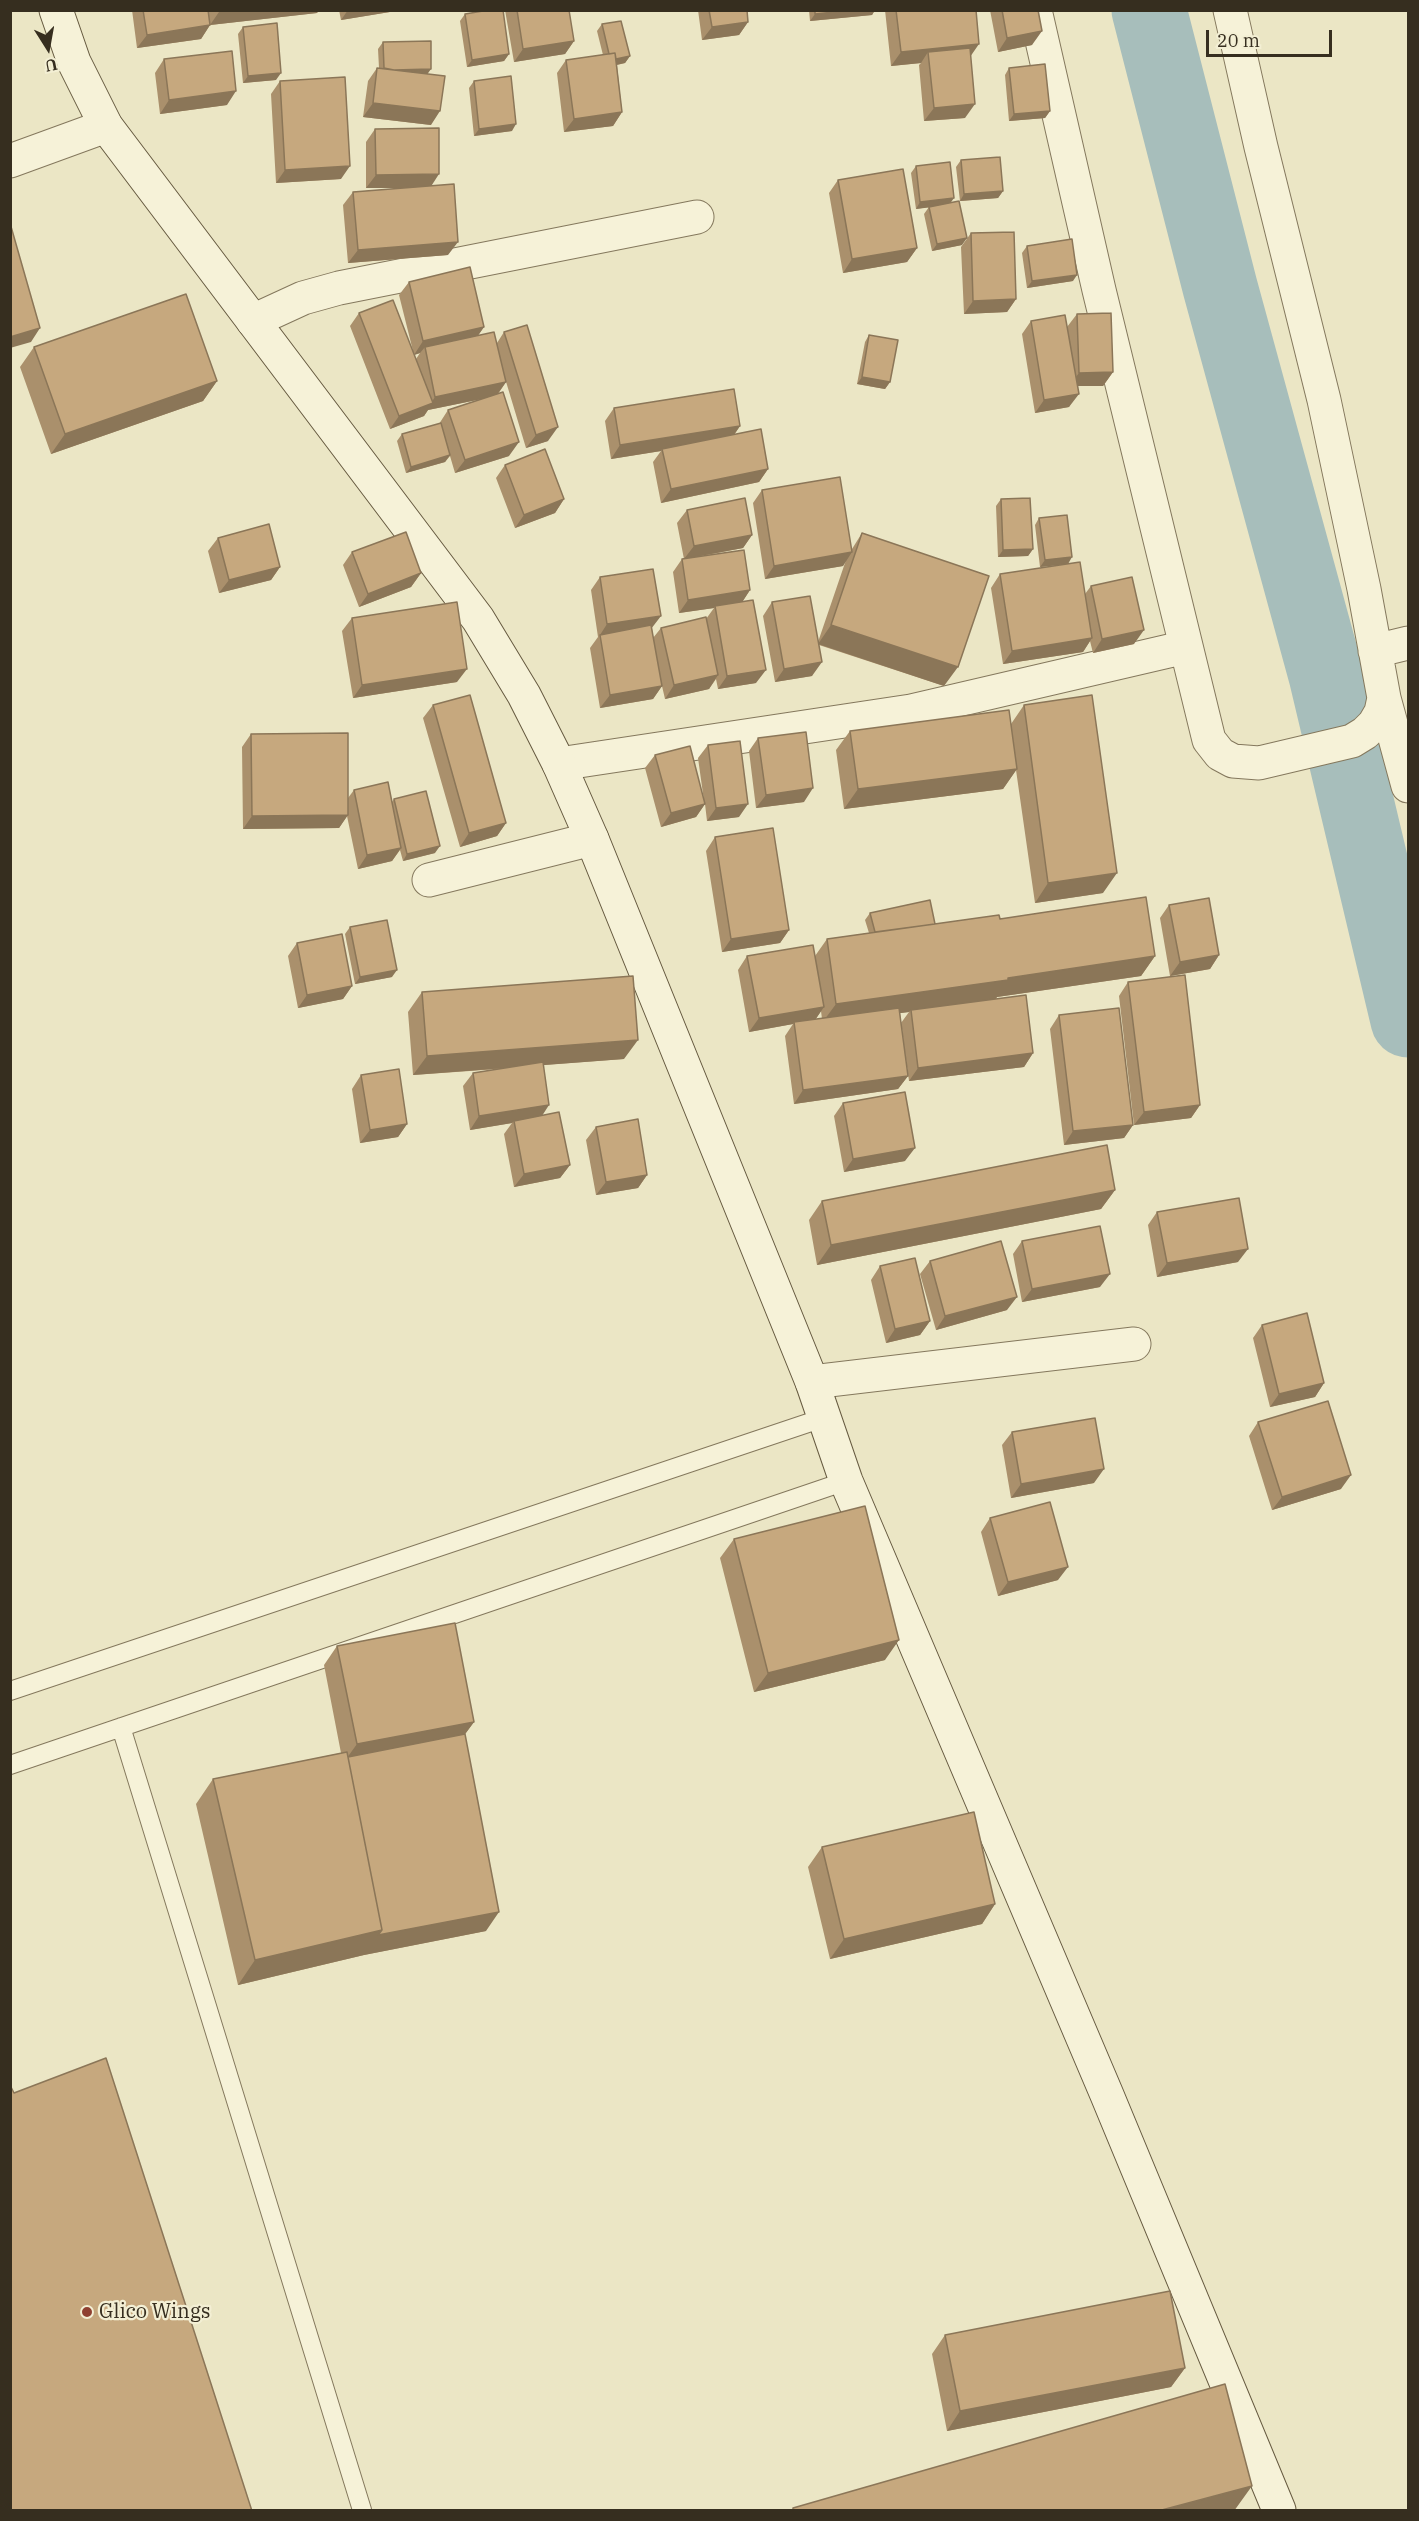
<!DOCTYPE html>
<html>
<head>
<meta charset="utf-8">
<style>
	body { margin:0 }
	#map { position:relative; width:1419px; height:2521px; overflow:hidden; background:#ebe6c5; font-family:"IBM Plex Serif",serif }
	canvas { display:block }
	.frame { position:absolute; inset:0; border:12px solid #362e1f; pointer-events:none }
	.north { position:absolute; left:18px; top:18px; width:60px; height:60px; -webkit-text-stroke:4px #f3efd4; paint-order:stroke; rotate:169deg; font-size:16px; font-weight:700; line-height:24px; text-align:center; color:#362e1f }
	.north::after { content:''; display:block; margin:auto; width:21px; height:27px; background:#362e1f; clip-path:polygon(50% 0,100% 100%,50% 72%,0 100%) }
	.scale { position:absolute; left:1206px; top:30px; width:126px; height:27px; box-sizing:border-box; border:3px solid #362e1f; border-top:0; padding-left:8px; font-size:18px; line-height:21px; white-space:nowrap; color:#362e1f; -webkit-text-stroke:4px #f3efd4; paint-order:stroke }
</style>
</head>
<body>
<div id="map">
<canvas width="1419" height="2521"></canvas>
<div class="frame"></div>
<div class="north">U</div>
<div class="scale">20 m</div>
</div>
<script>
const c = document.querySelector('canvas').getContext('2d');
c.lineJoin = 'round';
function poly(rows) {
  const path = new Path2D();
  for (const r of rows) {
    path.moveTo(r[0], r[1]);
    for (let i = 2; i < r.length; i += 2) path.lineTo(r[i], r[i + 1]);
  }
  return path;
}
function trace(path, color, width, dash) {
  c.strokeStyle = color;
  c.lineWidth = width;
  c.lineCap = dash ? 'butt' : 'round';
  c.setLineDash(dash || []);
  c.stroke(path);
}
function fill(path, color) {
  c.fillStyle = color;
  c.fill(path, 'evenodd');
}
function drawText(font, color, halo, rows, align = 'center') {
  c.font = font + ' "IBM Plex Serif",serif';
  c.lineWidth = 4.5;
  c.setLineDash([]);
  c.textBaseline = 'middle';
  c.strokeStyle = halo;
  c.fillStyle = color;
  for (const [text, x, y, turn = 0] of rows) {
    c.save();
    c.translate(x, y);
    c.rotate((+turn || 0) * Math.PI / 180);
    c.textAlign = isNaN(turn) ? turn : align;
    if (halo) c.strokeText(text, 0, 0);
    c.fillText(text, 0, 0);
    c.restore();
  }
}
const river = poly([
	[1149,10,1220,287,1326,675,1408,1020]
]);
const service = poly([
	[10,1691,823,1418],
	[121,1727,362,2510],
	[10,1765,846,1481]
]);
const minor = poly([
	[1035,10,1099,290,1209,740,1220,754,1233,761,1259,763,1352,741,1365,733,1374,724,1381,712,1384,698,1364,589,1324,400,1261,147,1230,10],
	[10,161,106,126],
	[253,321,303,298,339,288,697,217],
	[1375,651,1408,643],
	[1384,698,1408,786],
	[559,764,911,711,1186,647],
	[429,880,592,839],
	[812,1382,1134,1344]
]);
const secondary = poly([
	[56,10,74,62,106,126,478,619,524,695,559,764,592,839,812,1382,846,1481,1107,2095,1279,2510]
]);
const wall = poly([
	[132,10,319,10,317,13,210,25,201,39,137,48],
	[339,10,402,10,341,20],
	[505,10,569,10,574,41,565,54,514,62],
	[698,10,747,10,748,22,739,35,702,40],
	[809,10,875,10,872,15,810,21],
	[885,10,976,10,970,56,965,118,924,121,919,65,921,63,891,66],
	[990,10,1038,10,1032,45,998,52],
	[465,14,509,54,504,61,467,67,460,21],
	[602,24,630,56,625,63,617,65,622,112,613,126,564,132,557,73,566,60,603,55,597,31],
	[243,27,276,80,243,83,238,34],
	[383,42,428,74,431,125,363,117,368,81,377,68,379,68,378,49],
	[164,59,227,105,160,114,155,73],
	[1009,68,1050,111,1045,118,1009,121,1005,75],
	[280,81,341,179,276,183,271,94],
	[474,81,512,131,474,136,469,88],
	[375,129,431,186,448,255,348,263,343,205,353,192,401,188,366,188,366,142],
	[961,160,1003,191,998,198,960,201,956,167],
	[916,166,951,203,962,245,932,251,924,214,929,207,916,209,911,173],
	[838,180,917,248,907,262,843,273,829,193],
	[971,233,1016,299,1007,312,964,314,961,247],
	[1027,246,1073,281,1027,288,1022,253],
	[409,282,484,327,478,335,497,343,504,332,548,441,526,448,504,375,506,382,498,394,509,456,455,473,450,456,445,462,406,473,397,441,402,434,439,424,448,410,482,399,428,410,424,416,390,429,350,326,359,313,413,351,399,295],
	[420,353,416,359,414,355],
	[1077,314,1113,372,1103,386,1077,386,1069,407,1035,413,1022,334,1031,321,1067,327],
	[869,335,890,382,885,389,857,384,865,342],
	[34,347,217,381,203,401,51,454,20,367],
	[614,408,740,426,734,435,768,469,759,482,661,503,653,462,661,451,611,459,605,421],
	[505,465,564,499,555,513,515,528,496,478],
	[762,490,852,549,862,533,944,686,819,645,812,676,775,682,763,616,772,602,818,642,846,560,843,566,765,579,753,503],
	[1001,499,1033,549,1028,556,998,557,996,506],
	[687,510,752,535,743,548,702,556,750,590,742,602,756,683,718,689,716,679,709,689,665,699,662,686,653,699,600,708,590,648,598,637,591,590,600,577,652,628,653,638,661,628,706,619,714,608,679,613,673,572,682,559,684,559,677,523],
	[1039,518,1068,564,1040,567,1035,525],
	[218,538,280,567,271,580,219,593,208,551],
	[352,552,421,573,411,587,359,607,343,565],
	[1000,574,1085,594,1091,586,1134,644,1093,653,1090,641,1083,652,1003,664,991,588],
	[352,618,457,682,353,698,342,631],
	[433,705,506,823,497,836,460,847,423,718],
	[1024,705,1103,893,1035,903,1016,770,1003,789,844,809,836,750,850,731,1011,724],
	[251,734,348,798,354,790,392,802,394,799,435,853,403,861,400,850,392,861,358,869,347,816,339,828,243,829,242,747],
	[758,738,804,802,756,808,749,751],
	[708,745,739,817,707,821,705,804,696,817,661,827,645,768,655,755,704,801,698,758],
	[715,837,789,930,780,943,722,952,706,851],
	[1169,905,1219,955,1210,969,1170,976,1160,918],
	[870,913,935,924,1000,919,1155,956,1141,976,997,997,995,999,1033,1053,1024,1067,909,1081,901,1023,909,1012,900,1013,908,1076,898,1089,794,1104,785,1036,793,1024,749,1032,738,970,747,956,815,956,827,939,869,933,865,920],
	[821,1011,822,1019,815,1020],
	[350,927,392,977,355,984,345,934],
	[297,943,352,986,343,999,298,1008,288,956],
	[1128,982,1200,1105,1191,1118,1134,1125,1119,996],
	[422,992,624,1059,543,1065,542,1115,570,1165,560,1178,514,1187,504,1134,512,1123,470,1130,463,1086,473,1073,498,1069,413,1075,408,1012],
	[1059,1015,1133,1125,1124,1138,1064,1145,1050,1029],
	[361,1075,407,1124,398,1137,360,1143,352,1089],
	[843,1103,905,1161,844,1172,834,1116],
	[596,1127,647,1175,638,1188,596,1195,586,1140],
	[1115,1190,1101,1209,817,1265,809,1220,822,1201],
	[1157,1212,1238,1262,1157,1277,1148,1225],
	[1022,1241,1100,1287,1022,1302,1013,1254],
	[930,1261,1007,1310,936,1330,920,1274],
	[880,1266,930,1321,920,1335,886,1343,871,1280],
	[1262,1325,1324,1383,1315,1397,1270,1407,1253,1338],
	[1258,1422,1341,1489,1272,1510,1249,1436],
	[1012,1432,1094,1483,1011,1498,1002,1445],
	[990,1518,1058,1580,998,1596,981,1532],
	[734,1539,885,1660,754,1692,720,1558],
	[337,1646,474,1722,465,1734,486,1931,364,1955,238,1985,196,1804,213,1779,341,1753,324,1665],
	[822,1847,995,1904,982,1924,830,1959,808,1867],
	[945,2335,1185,2368,1171,2387,947,2431,932,2354]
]);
const shadedWall = poly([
	[228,10,319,10,317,13,210,25,219,12],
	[348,10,402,10,341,20],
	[853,10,875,10,872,15,810,21,815,14],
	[748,22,739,35,702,40,712,27],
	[210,25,201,39,137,48,147,35],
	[1042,31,1032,45,998,52,1007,38],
	[574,41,565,54,514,62,523,49],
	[979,44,970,57,928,52,921,63,891,66,901,52],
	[509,54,504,61,467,67,472,60],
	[630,56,625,63,606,67,611,60],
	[431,69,426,76,384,70],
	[281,73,276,80,243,83,248,76],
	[236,91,227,105,160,114,169,100],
	[373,103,440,111,431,125,363,117],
	[975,104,965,118,924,121,934,108],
	[1050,111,1045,118,1009,121,1014,114],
	[622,112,613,126,564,132,574,119],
	[516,124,512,131,474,136,479,129],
	[350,166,341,179,276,183,285,170],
	[439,174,430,188,366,188,376,175],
	[1003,191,998,198,960,201,964,194],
	[954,198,949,205,916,209,920,202],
	[967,238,962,245,932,251,937,244],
	[458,242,448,255,348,263,358,250],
	[917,248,907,262,843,273,852,259],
	[1077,275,1073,281,1027,288,1032,281],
	[1016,299,1007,312,964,314,973,301],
	[484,327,475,340,425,347,420,353,414,355,423,341],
	[40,328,31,342,10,348,10,337],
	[1113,372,1103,386,1069,386,1079,373],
	[862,377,890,382,885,389,857,384],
	[217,381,203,401,51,454,65,434],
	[506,382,496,396,428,410,424,416,390,429,399,416,431,403,435,397],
	[1079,394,1069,407,1035,413,1044,400],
	[740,426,731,439,662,449,661,451,611,459,620,445],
	[558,427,548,441,526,448,536,435],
	[519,442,509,456,455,473,465,460],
	[450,455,445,462,406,473,411,467],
	[768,469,759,482,661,503,671,489],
	[564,499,555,513,515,528,524,515],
	[752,535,743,548,684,559,694,546],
	[1033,549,1028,556,998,557,1003,550],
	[852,552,843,566,765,579,774,566],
	[1072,557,1068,564,1040,567,1045,560],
	[280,567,271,580,219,593,229,580],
	[421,573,411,587,359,607,368,594],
	[750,590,741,604,715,606,714,608,679,613,688,600],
	[661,616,651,629,600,635,607,624],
	[831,625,958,667,944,686,818,644],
	[1144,630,1134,644,1093,653,1102,639],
	[1092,638,1083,652,1003,664,1012,651],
	[822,662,812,676,775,682,784,669],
	[467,669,457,682,353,698,362,685],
	[766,670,756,683,718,689,727,676],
	[718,675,709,689,665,699,674,685],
	[662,686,653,699,600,708,610,695],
	[1017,769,1003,789,844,809,858,789],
	[813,788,804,802,756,808,766,795],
	[705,804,696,817,661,827,671,813],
	[748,804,739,817,707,821,716,808],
	[348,815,339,828,243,829,252,816],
	[506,823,497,836,460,847,469,833],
	[440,846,435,853,403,861,407,854],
	[401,848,392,861,358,869,367,855],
	[1117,873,1103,893,1035,903,1048,883],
	[789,930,780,943,722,952,731,939],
	[1219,955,1210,969,1170,976,1180,962],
	[1155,956,1141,976,997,997,995,1000,911,1010,909,1012,822,1023,836,1004],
	[397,970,392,977,355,984,360,977],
	[352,986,343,999,298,1008,307,995],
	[824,1007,815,1020,794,1022,793,1024,749,1032,759,1018],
	[638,1040,624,1059,413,1075,427,1056],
	[1033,1053,1024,1067,909,1081,918,1068],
	[908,1076,898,1089,794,1104,803,1090],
	[549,1105,540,1119,514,1121,512,1123,470,1130,479,1116],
	[1200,1105,1191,1118,1134,1125,1144,1112],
	[407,1124,398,1137,360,1143,370,1130],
	[1133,1125,1124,1138,1064,1145,1073,1131],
	[915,1148,905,1161,844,1172,853,1159],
	[570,1165,560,1178,514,1187,524,1174],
	[647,1175,638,1188,596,1195,606,1182],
	[1115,1190,1101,1209,817,1265,831,1245],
	[1248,1249,1238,1262,1157,1277,1167,1263],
	[1110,1274,1100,1287,1022,1302,1032,1289],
	[1017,1297,1007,1310,936,1330,945,1316],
	[930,1321,920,1335,886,1343,895,1329],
	[1324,1383,1315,1397,1270,1407,1279,1394],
	[1104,1469,1094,1483,1011,1498,1021,1484],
	[1351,1475,1341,1489,1272,1510,1282,1497],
	[1068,1567,1058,1580,998,1596,1008,1582],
	[899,1640,885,1660,754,1692,768,1673],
	[474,1722,460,1741,344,1762,357,1744],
	[995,1904,982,1924,830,1959,844,1939],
	[499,1912,486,1931,364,1955,238,1985,255,1960,382,1930],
	[1185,2368,1171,2387,947,2431,960,2411],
	[1252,2486,1234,2511,1158,2511]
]);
const building = poly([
	[143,10,208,10,210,25,147,35,143,10],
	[489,10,503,10,509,54,472,60,465,14,489,10],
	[517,10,569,10,574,41,523,49,517,10],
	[709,10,747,10,748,22,712,27,709,10],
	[815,10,853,10,815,14,815,10],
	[896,10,976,10,979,44,901,52,896,10],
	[1002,10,1038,10,1042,31,1007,38,1002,10],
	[621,21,630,56,616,59,615,53,609,54,602,24,621,21],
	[277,23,281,73,248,76,243,27,277,23],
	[431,41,431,69,394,70,384,68,383,42,431,41],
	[970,48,975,104,934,108,928,52,970,48],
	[232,51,236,91,169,100,164,59,232,51],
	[615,53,622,112,574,119,566,60,615,53],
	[1045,64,1050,111,1014,114,1009,68,1045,64],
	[377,68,445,76,440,111,373,103,377,68],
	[511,76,516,124,479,129,474,81,511,76],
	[345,77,350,166,285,170,280,81,345,77],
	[439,128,439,174,376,175,375,129,439,128],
	[1000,157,1003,191,964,194,961,160,1000,157],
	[950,162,954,198,920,202,916,166,950,162],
	[903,169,917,248,852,259,838,180,903,169],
	[454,184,458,242,358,250,353,192,454,184],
	[959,201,967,238,937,244,929,207,959,201],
	[10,223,40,328,10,337,10,223],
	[1014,232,1016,299,973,301,971,233,1014,232],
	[1072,239,1077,275,1032,281,1027,246,1072,239],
	[470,267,484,327,423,341,409,282,470,267],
	[186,294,217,381,65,434,34,347,186,294],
	[393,300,433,403,399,416,359,313,393,300],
	[1111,313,1113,372,1079,373,1077,314,1111,313],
	[1065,315,1079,394,1044,400,1031,321,1065,315],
	[527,325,558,427,536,435,504,332,527,325],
	[494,332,506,382,435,397,425,347,494,332],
	[869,335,898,340,890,382,862,377,869,335],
	[734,389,740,426,620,445,614,408,734,389],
	[503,392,519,442,465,460,448,410,503,392],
	[441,423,450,455,411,467,402,434,441,423],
	[761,429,768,469,671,489,662,449,761,429],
	[545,449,564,499,524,515,505,465,545,449],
	[840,477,852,552,774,566,762,490,840,477],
	[745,498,752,535,694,546,687,510,745,498],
	[1030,498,1033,549,1003,550,1001,499,1030,498],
	[1067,515,1072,557,1045,560,1039,518,1067,515],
	[269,524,280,567,229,580,218,538,269,524],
	[406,532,421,573,368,594,352,552,406,532],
	[862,533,989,576,958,667,831,625,862,533],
	[744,550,750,590,688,600,682,559,744,550],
	[1080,562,1092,638,1012,651,1000,574,1080,562],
	[653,569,661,616,607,624,600,577,653,569],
	[1132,577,1144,630,1102,639,1091,586,1132,577],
	[810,596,822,662,784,669,772,602,810,596],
	[753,600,766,670,727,676,715,606,753,600],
	[457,602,467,669,362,685,352,618,457,602],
	[706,617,718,675,674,685,661,628,706,617],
	[651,625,662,686,610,695,600,635,651,625],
	[470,695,506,823,469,833,433,705,470,695],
	[1092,695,1117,873,1048,883,1024,705,1092,695],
	[1009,710,1017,769,858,789,850,731,1009,710],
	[806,732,813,788,766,795,758,738,806,732],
	[348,733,348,815,252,816,251,734,348,733],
	[740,741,748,804,716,808,708,745,740,741],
	[690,746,705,804,671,813,655,755,690,746],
	[388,782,401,848,367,855,354,790,388,782],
	[426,791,440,846,407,854,394,799,426,791],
	[773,828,789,930,731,939,715,837,773,828],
	[1146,897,1155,956,1008,978,1008,980,836,1004,827,939,999,915,1000,919,1146,897],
	[1209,898,1219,955,1180,962,1169,905,1209,898],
	[930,900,935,924,875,932,870,913,930,900],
	[387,920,397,970,360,977,350,927,387,920],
	[342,934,352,986,307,995,297,943,342,934],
	[813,945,824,1007,759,1018,747,956,813,945],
	[1185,975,1200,1105,1144,1112,1128,982,1185,975],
	[633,976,638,1040,427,1056,422,992,633,976],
	[1026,995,1033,1053,918,1068,911,1010,1026,995],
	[899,1008,908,1076,803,1090,794,1022,899,1008],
	[1119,1008,1133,1125,1073,1131,1059,1015,1119,1008],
	[543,1062,549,1105,479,1116,473,1073,543,1062],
	[399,1069,407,1124,370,1130,361,1075,399,1069],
	[905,1092,915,1148,853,1159,843,1103,905,1092],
	[559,1112,570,1165,524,1174,514,1121,559,1112],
	[638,1119,647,1175,606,1182,596,1127,638,1119],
	[1107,1145,1115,1190,831,1245,822,1201,1107,1145],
	[1239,1198,1248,1249,1167,1263,1157,1212,1239,1198],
	[1100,1226,1110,1274,1032,1289,1022,1241,1100,1226],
	[1001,1241,1017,1297,945,1316,930,1261,1001,1241],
	[915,1258,930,1321,895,1329,880,1266,915,1258],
	[1307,1313,1324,1383,1279,1394,1262,1325,1307,1313],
	[1328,1401,1351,1475,1282,1497,1258,1422,1328,1401],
	[1095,1418,1104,1469,1021,1484,1012,1432,1095,1418],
	[1050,1502,1068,1567,1008,1582,990,1518,1050,1502],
	[865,1506,899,1640,768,1673,734,1539,865,1506],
	[455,1623,474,1722,357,1744,337,1646,455,1623],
	[465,1734,499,1912,378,1935,382,1930,348,1757,465,1734],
	[347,1752,382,1930,255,1960,213,1779,347,1752],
	[974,1812,995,1904,844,1939,822,1847,974,1812],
	[106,2058,252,2511,10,2511,10,2085,14,2093,106,2058],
	[1170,2291,1185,2368,960,2411,945,2335,1170,2291],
	[1225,2384,1252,2486,1158,2511,793,2511,793,2508,1225,2384]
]);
const markers = [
	[87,2312,6,"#8f4031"]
];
const poiNames = [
	["Glico Wings",99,2312]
];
trace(river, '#a7bebb', 75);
trace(service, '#84785d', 20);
trace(minor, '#84785d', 35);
trace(secondary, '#665a40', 35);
trace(service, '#f6f2d8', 18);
trace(minor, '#f6f2d8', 33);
trace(secondary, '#f6f2d8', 33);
fill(wall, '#aa906c');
fill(shadedWall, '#8b7658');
fill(building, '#c6a87e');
trace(building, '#8b7658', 1.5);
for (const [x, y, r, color] of markers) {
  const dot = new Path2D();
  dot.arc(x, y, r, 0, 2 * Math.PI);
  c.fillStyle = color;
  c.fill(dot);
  trace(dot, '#f3efd4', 2);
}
drawText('20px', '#362e1f', '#f3efd4', poiNames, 'left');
</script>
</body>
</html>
